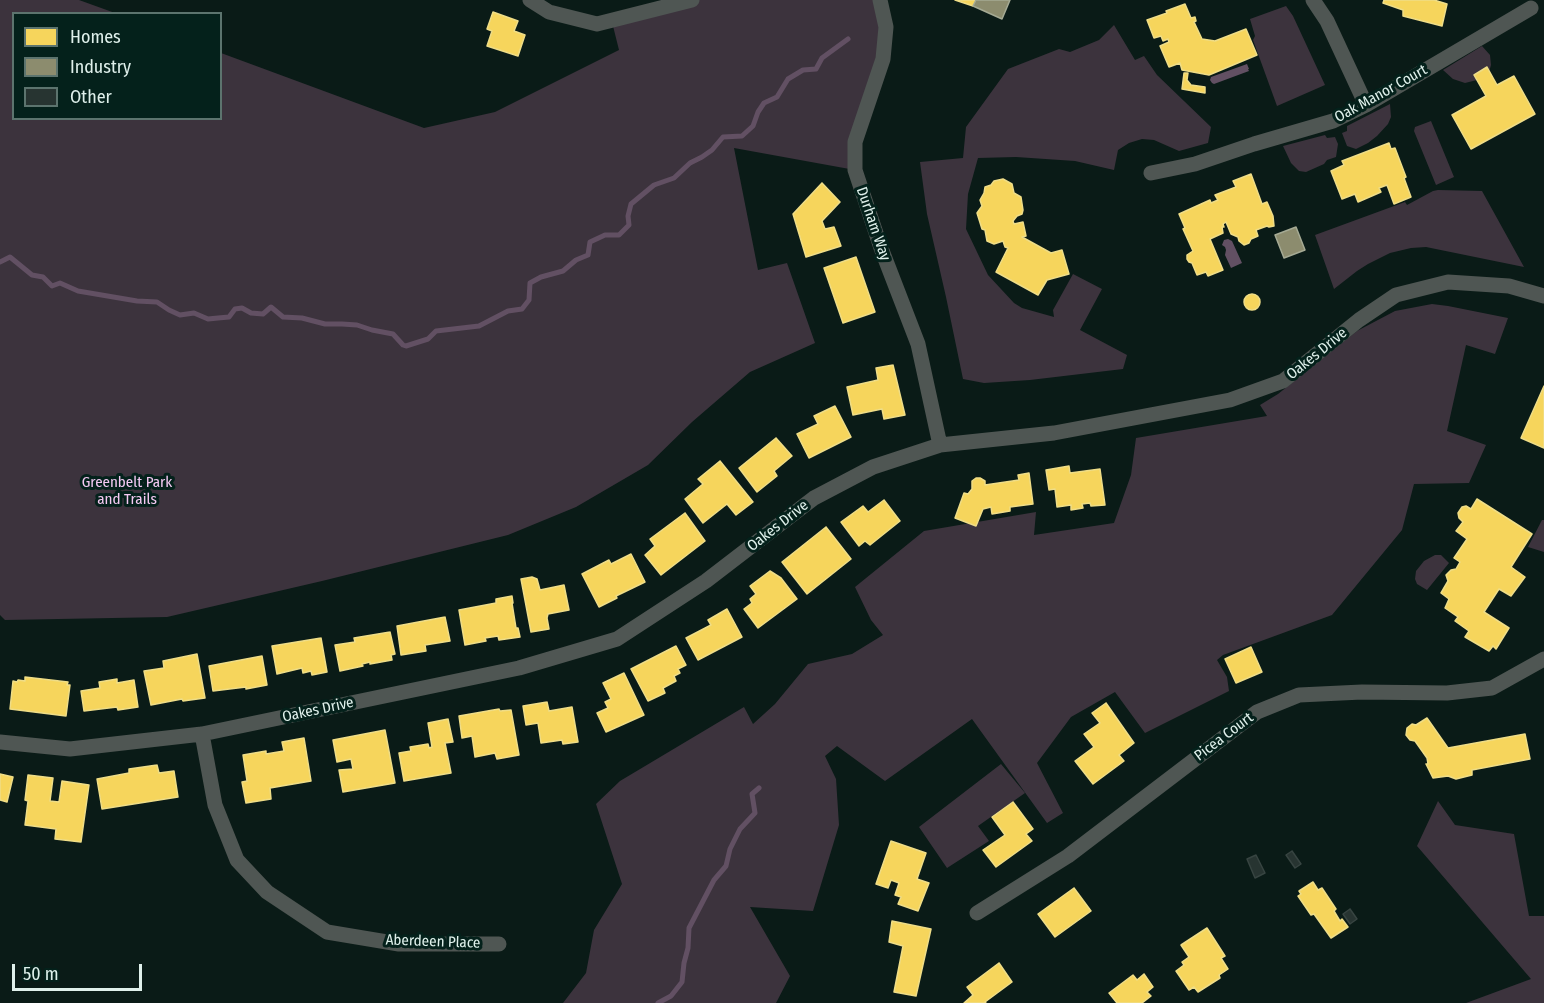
<!DOCTYPE html>
<html>
<head>
<meta charset="utf-8">
<style>
	body { margin:0 }
	#map { position:relative; width:1544px; height:1003px; overflow:hidden; background:#0a1b17; font-family:"Fira Sans Condensed",sans-serif }
	canvas { display:block }
	.legend { position:absolute; left:12px; top:12px; width:210px; height:108px; box-sizing:border-box; background:#04211b; border:2px solid #5c746e; margin:0; padding:8px 10px; list-style:none; font-size:18px; color:#dff0eb }
	.legend li { display:flex; align-items:center; gap:12px; height:30px }
	.legend b { width:30px; border:2px solid #5c746e }
	.scale { position:absolute; left:12px; top:964px; width:130px; height:27px; box-sizing:border-box; border:3px solid #dff0eb; border-top:0; padding-left:8px; font-size:18px; line-height:21px; white-space:nowrap; color:#dff0eb; -webkit-text-stroke:4px #04211b; paint-order:stroke }
</style>
</head>
<body>
<div id="map">
<canvas width="1544" height="1003"></canvas>
<ul class="legend">
<li><b style="height:16px;background:#f6d55c"></b>Homes</li>
<li><b style="height:16px;background:#8c8c6e"></b>Industry</li>
<li><b style="height:16px;background:#273431"></b>Other</li>
</ul>
<div class="scale">50 m</div>
</div>
<script>
const c = document.querySelector('canvas').getContext('2d');
c.lineJoin = 'round';
function fill(path, color) {
  c.fillStyle = color;
  c.fill(path, 'evenodd');
}
function poly(rows) {
  const path = new Path2D();
  for (const r of rows) {
    if (r.length === 3) {
      path.moveTo(r[0] + r[2], r[1]);
      path.arc(r[0], r[1], r[2], 0, 2 * Math.PI);
      continue;
    }
    path.moveTo(r[0], r[1]);
    for (let i = 2; i < r.length; i += 2) path.lineTo(r[i], r[i + 1]);
  }
  return path;
}
function trace(path, color, width, dash) {
  c.strokeStyle = color;
  c.lineWidth = width;
  c.lineCap = dash ? 'butt' : 'round';
  c.setLineDash(dash || []);
  c.stroke(path);
}
function drawText(font, color, halo, rows, align = 'center') {
  c.font = font + ' "Fira Sans Condensed",sans-serif';
  c.lineWidth = 6;
  c.setLineDash([]);
  c.textBaseline = 'middle';
  c.strokeStyle = halo;
  c.fillStyle = color;
  for (const [text, x, y, turn = 0] of rows) {
    c.save();
    c.translate(x, y);
    c.rotate((+turn || 0) * Math.PI / 180);
    c.textAlign = isNaN(turn) ? turn : align;
    if (halo) c.strokeText(text, 0, 0);
    c.fillText(text, 0, 0);
    c.restore();
  }
}
const green = poly([
	[0,0,79,0,115,13,14,14,14,118,220,118,221,53,424,128,495,112,619,50,613,26,692,0,880,0,886,27,855,170,734,148,758,270,787,263,815,343,750,372,692,422,648,465,576,507,508,535,322,581,167,617,5,620,0,615],
	[1286,6,1293,16,1325,85,1277,106,1253,40,1255,36,1250,19],
	[1114,25,1135,60,1144,56,1157,75,1211,127,1208,143,1179,151,1154,140,1142,139,1129,143,1118,150,1114,170,1075,161,1016,157,978,158,968,194,966,229,988,275,1014,303,1022,308,1054,317,1053,310,1073,274,1102,289,1080,330,1127,355,1123,369,1030,380,984,383,963,379,946,297,927,214,920,162,963,158,966,127,1008,69,1059,49,1070,52,1099,40],
	[1482,46,1490,55,1491,65,1489,72,1477,80,1465,83,1453,79,1443,70],
	[1390,104,1391,117,1388,124,1377,136,1368,143,1356,149,1347,146,1342,133,1347,131,1347,126],
	[1431,121,1454,177,1436,185,1414,131,1415,127],
	[1325,135,1327,138,1335,137,1338,144,1336,157,1327,160,1324,164,1306,172,1299,171,1291,163,1283,146],
	[1438,190,1482,191,1524,267,1426,247,1411,248,1390,253,1368,264,1357,271,1334,289,1315,235,1405,202,1407,205,1433,191],
	[1432,304,1448,306,1508,318,1495,354,1466,345,1447,431,1486,445,1469,483,1414,484,1402,530,1332,615,1223,655,1217,660,1227,677,1229,691,1145,733,1115,692,1071,717,1037,763,1063,813,1047,823,972,719,885,781,837,746,825,756,836,779,839,825,813,911,750,907,790,976,776,1003,563,1003,586,973,594,930,622,884,596,804,620,781,744,707,753,724,775,704,808,664,852,654,883,635,871,620,855,587,924,531,1036,512,1034,535,1114,523,1131,475,1136,438,1267,416,1260,405,1278,394,1357,331,1395,311],
	[1542,520,1544,520,1544,552,1528,547],
	[1435,555,1441,555,1449,563,1427,590,1417,584,1415,579,1416,571,1424,561],
	[1001,764,1025,793,978,826,989,841,947,868,919,827],
	[1438,801,1455,825,1514,834,1529,916,1544,916,1544,1003,1466,1003,1531,979,1417,846]
]);
const water = poly([
	[1247,64,1249,69,1248,69,1249,71,1214,84,1212,83,1210,80,1211,77],
	[1228,239,1232,241,1242,263,1231,268,1225,255,1226,250,1225,247,1222,245,1224,240]
]);
const homes = poly([
	[955,0,976,0,973,6,955,0],
	[1384,0,1434,0,1447,4,1442,26,1403,16,1403,10,1383,3,1384,0],
	[1185,4,1191,18,1195,17,1196,21,1194,22,1202,39,1215,41,1246,29,1257,55,1209,75,1182,70,1180,63,1169,67,1160,46,1169,42,1168,39,1163,41,1161,36,1154,38,1147,20,1167,13,1166,11,1185,4],
	[493,12,518,21,514,31,525,35,518,56,487,46,492,31,487,29,493,12],
	[1487,67,1497,85,1514,76,1535,114,1471,149,1452,115,1486,96,1474,75,1487,67],
	[1184,73,1188,73,1187,80,1191,85,1205,87,1205,93,1182,89,1184,73],
	[1389,143,1391,149,1395,148,1406,177,1404,178,1411,197,1394,204,1387,185,1379,188,1381,192,1358,202,1355,194,1342,199,1331,171,1344,165,1342,161,1389,143],
	[1251,174,1262,204,1267,202,1273,216,1274,226,1269,227,1267,226,1256,230,1258,236,1251,239,1249,243,1244,245,1239,241,1238,237,1231,234,1226,222,1223,224,1224,227,1222,227,1223,233,1210,239,1223,270,1208,276,1206,272,1197,275,1192,263,1189,262,1187,259,1187,255,1193,251,1183,229,1185,228,1179,214,1210,200,1211,203,1218,200,1215,195,1236,187,1233,181,1251,174],
	[1003,179,1012,184,1014,193,1021,197,1023,210,1022,214,1017,216,1013,221,1014,224,1023,222,1026,236,1022,237,1051,253,1062,250,1069,274,1047,280,1038,295,996,272,1008,248,1005,247,1003,241,994,244,987,241,985,230,982,229,977,213,982,206,980,200,984,193,985,187,991,185,994,181,1003,179],
	[822,183,840,202,822,221,825,229,834,227,841,246,806,257,793,214,822,183],
	[856,257,875,312,843,323,824,268,856,257],
	[1252,302,8],
	[893,365,905,415,884,419,882,409,853,415,847,387,878,380,876,368,893,365],
	[1544,386,1544,448,1521,438,1544,386],
	[835,406,851,437,809,458,797,434,818,424,814,416,835,406],
	[776,438,792,456,774,471,777,476,757,492,739,468,776,438],
	[720,461,753,502,736,515,727,504,703,523,685,499,703,484,698,479,720,461],
	[1069,466,1070,473,1100,469,1105,505,1091,506,1090,503,1082,504,1083,508,1071,510,1071,505,1057,507,1055,489,1049,490,1046,470,1069,466],
	[1029,473,1033,504,1010,507,1010,511,992,514,991,507,983,509,976,526,955,518,964,493,968,494,972,489,972,481,976,478,980,478,985,481,985,485,1019,480,1018,475,1029,473],
	[1477,499,1532,534,1511,567,1525,577,1511,596,1499,589,1484,612,1509,628,1496,649,1493,646,1489,651,1465,637,1469,631,1455,621,1458,617,1445,608,1449,599,1441,593,1448,581,1446,575,1451,570,1456,569,1460,562,1454,558,1467,539,1456,531,1463,522,1459,518,1458,513,1462,507,1466,506,1471,509,1477,499],
	[884,500,900,521,870,545,865,541,859,546,841,522,863,506,868,512,884,500],
	[685,513,705,541,661,575,645,555,655,546,650,539,685,513],
	[826,527,851,559,807,594,782,562,826,527],
	[631,554,645,582,616,596,617,598,599,607,582,574,609,560,611,564,631,554],
	[770,571,781,578,797,599,758,628,744,609,752,603,750,599,756,594,750,586,770,571],
	[532,577,537,579,540,590,564,585,569,610,548,614,547,618,549,629,531,632,521,579,532,577],
	[512,596,513,603,512,603,516,628,518,628,520,637,499,640,498,636,485,638,486,641,465,645,459,610,496,603,496,599,512,596],
	[727,609,742,637,698,660,686,638,711,625,708,620,727,609],
	[445,617,450,641,425,645,426,651,401,655,397,626,445,617],
	[390,632,395,654,391,655,392,660,370,664,370,662,362,664,363,666,340,671,335,645,355,642,354,638,390,632],
	[321,638,327,672,312,675,311,671,303,673,302,668,277,674,272,646,321,638],
	[676,646,686,665,678,669,680,673,674,676,676,681,663,688,665,693,648,701,631,669,676,646],
	[1251,647,1262,672,1236,683,1225,659,1251,647],
	[197,654,205,698,183,701,182,699,151,705,144,671,164,668,163,661,197,654],
	[262,656,267,685,246,689,246,687,213,691,209,666,262,656],
	[624,673,644,715,606,732,597,713,608,708,605,702,611,699,603,683,624,673],
	[25,677,68,682,67,685,70,685,66,716,10,709,13,681,17,682,18,680,25,681,25,677],
	[117,679,117,683,134,680,138,707,118,710,117,707,84,711,81,691,100,688,99,682,117,679],
	[547,702,549,711,572,707,578,742,563,744,562,740,541,743,538,723,526,725,523,706,547,702],
	[1106,703,1134,743,1119,755,1124,761,1093,784,1075,761,1094,747,1084,734,1100,723,1092,713,1106,703],
	[499,709,500,711,511,710,519,755,497,759,495,753,475,757,472,736,462,738,459,716,499,709],
	[1427,718,1448,748,1525,734,1530,759,1472,770,1472,775,1456,779,1448,776,1433,778,1426,764,1428,764,1427,758,1415,741,1410,740,1406,735,1407,728,1412,724,1416,725,1427,718],
	[448,719,453,742,445,743,451,773,404,781,399,753,411,751,410,747,428,744,429,748,432,747,428,723,448,719],
	[385,730,395,783,343,792,339,770,353,769,351,759,337,762,333,740,385,730],
	[304,738,311,781,270,788,271,799,246,803,242,782,247,781,243,755,266,751,266,754,284,751,282,742,304,738],
	[157,765,159,773,174,771,178,797,102,809,97,779,129,773,129,769,157,765],
	[0,774,13,777,7,802,0,800,0,774],
	[28,775,53,778,50,801,59,802,62,781,89,785,81,842,55,839,56,829,25,825,28,801,25,800,28,775],
	[1013,802,1033,829,1026,834,1032,841,996,867,983,850,1005,835,992,817,1013,802],
	[891,841,926,853,917,879,929,883,918,911,898,904,901,897,895,895,899,883,891,880,888,888,876,884,891,841],
	[1313,882,1318,890,1322,888,1336,909,1334,911,1340,921,1342,919,1348,927,1331,938,1314,914,1311,915,1298,896,1301,894,1299,891,1313,882],
	[1074,888,1091,911,1055,937,1038,914,1074,888],
	[892,921,931,929,916,996,894,992,903,946,889,942,892,921],
	[1207,928,1225,956,1221,958,1228,969,1219,975,1220,978,1198,992,1194,987,1189,990,1176,971,1184,965,1182,962,1189,957,1181,945,1207,928],
	[999,963,1012,982,985,1002,986,1003,964,1003,973,995,967,987,999,963],
	[1144,974,1153,987,1147,992,1151,996,1142,1003,1117,1003,1109,993,1133,975,1137,980,1144,974]
]);
const industry = poly([
	[976,0,1010,0,1002,19,973,6,976,0],
	[1296,227,1305,250,1284,258,1275,235,1296,227]
]);
const stream = poly([
	[0,262,10,257,32,275,43,277,52,286,60,283,78,291,137,301,157,302,169,310,180,315,194,313,208,319,218,318,229,317,235,309,242,308,251,313,263,314,271,307,283,317,302,318,325,324,342,324,357,325,372,330,393,334,403,345,406,346,428,339,436,331,479,326,508,311,522,309,529,300,530,283,541,277,563,271,576,260,588,255,590,242,605,235,619,235,629,225,628,216,631,204,654,185,674,178,690,163,702,157,712,150,723,137,742,136,753,126,758,112,764,103,777,97,788,79,803,70,816,69,822,58,848,39],
	[658,1003,671,996,682,982,684,963,688,948,689,928,714,880,726,866,730,849,740,829,755,813,752,794,759,788]
]);
const building = poly([
	[1292,851,1301,864,1295,868,1286,855,1292,851],
	[1256,855,1265,873,1255,878,1247,859,1256,855],
	[1350,909,1357,919,1350,924,1343,914,1350,909]
]);
const street = poly([
	[530,0,549,12,597,24,692,0],
	[880,0,886,27,883,59,855,142,855,170,881,248,918,344,940,445],
	[1313,0,1327,21,1366,105],
	[1151,173,1195,164,1254,144,1333,121,1366,105,1531,8],
	[202,734,215,805,237,860,267,892,327,932,399,944,499,944],
	[0,742,70,749,202,734,519,668,617,639,706,581,814,498,873,467,940,445,1054,433,1230,400,1283,381,1359,320,1396,295,1448,282,1509,286,1544,296],
	[977,913,1068,856,1257,712,1299,695,1362,692,1447,693,1492,688,1544,659]
]);
const streetNames = [
	["Oak Manor Court",1381,94,-29],
	["Durham Way",873,224,71],
	["Oakes Drive",1317,354,-39],
	["Oakes Drive",778,526,-38],
	["Oakes Drive",318,710,-12],
	["Picea Court",1224,737,-37],
	["Aberdeen Place",433,942,2]
];
const parkNames = [
	["Greenbelt Park",127,483],
	["and Trails",127,500]
];
fill(green, '#3c333d');
fill(water, '#625063');
fill(homes, '#f6d55c');
trace(homes, '#efdd87', 1.5);
fill(industry, '#8c8c6e');
trace(industry, '#a5aa94', 1.5);
trace(stream, '#625063', 5);
fill(building, '#273431');
trace(building, '#374441', 1.5);
trace(street, '#4f5653', 15);
drawText('15px', '#dff0eb', '#04211b', streetNames);
drawText('15px', '#f5c9f3', '#04211b', parkNames);
</script>
</body>
</html>
